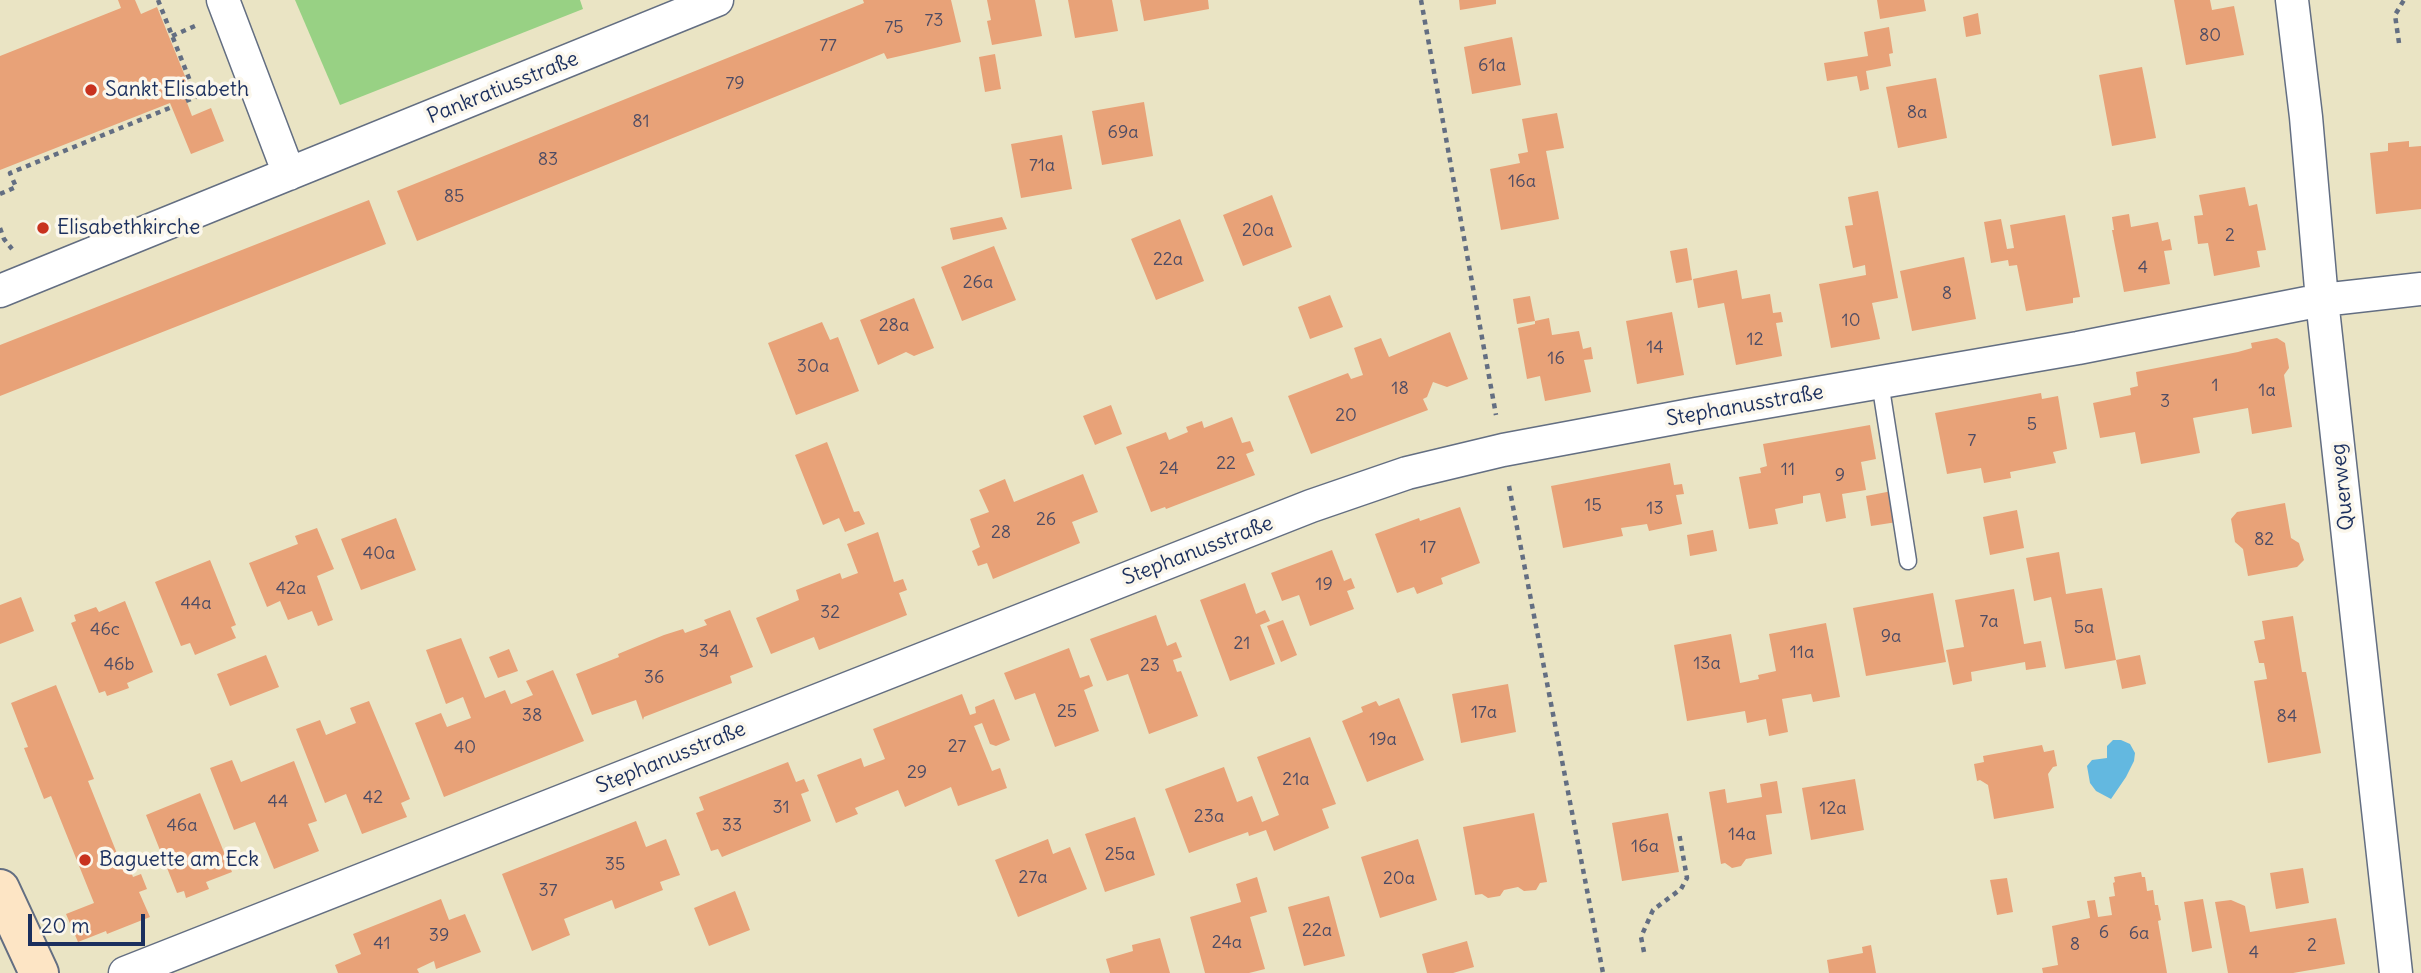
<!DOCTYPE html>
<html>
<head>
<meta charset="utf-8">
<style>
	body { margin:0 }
	#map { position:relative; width:2421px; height:973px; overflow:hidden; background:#eae4c4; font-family:Delius,sans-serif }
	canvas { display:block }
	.scale { position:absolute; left:28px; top:914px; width:117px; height:32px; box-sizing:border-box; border:4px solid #1b2f5e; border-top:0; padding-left:9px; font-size:21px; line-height:24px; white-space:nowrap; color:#1b2f5e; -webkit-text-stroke:5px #fbf7ec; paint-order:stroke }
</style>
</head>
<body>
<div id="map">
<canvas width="2421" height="973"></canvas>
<div class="scale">20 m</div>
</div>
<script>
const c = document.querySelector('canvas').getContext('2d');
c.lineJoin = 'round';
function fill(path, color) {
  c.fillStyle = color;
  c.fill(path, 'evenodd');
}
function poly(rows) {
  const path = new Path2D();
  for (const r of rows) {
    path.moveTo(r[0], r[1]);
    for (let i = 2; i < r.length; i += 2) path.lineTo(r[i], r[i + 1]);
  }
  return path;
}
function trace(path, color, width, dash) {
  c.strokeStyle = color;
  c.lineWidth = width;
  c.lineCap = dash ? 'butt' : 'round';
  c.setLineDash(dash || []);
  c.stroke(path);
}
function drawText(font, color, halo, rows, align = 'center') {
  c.font = font + ' Delius,sans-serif';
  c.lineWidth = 7;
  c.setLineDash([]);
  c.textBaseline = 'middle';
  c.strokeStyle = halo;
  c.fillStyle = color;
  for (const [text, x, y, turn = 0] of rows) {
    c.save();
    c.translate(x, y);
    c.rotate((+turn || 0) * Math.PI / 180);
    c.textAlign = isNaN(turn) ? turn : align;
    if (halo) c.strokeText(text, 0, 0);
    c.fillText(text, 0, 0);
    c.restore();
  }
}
const green = poly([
	[295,0,580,0,583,9,340,105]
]);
const water = poly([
	[2113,740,2121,740,2130,744,2135,753,2134,761,2126,777,2111,799,2096,791,2090,783,2087,766,2092,760,2107,758,2107,746]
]);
const building = poly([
	[118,0,135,0,141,14,157,7,187,81,180,84,192,116,211,108,224,141,191,154,170,103,0,170,0,56,121,8],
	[863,0,951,0,961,42,887,59,884,53,417,241,397,191,864,3],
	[987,0,1035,0,1042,36,992,45,987,21,991,20],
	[1068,0,1112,0,1118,31,1075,38],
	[1140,0,1208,0,1209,9,1144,21],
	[1459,0,1496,0,1496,4,1460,10],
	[1877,0,1924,0,1926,11,1880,19],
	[2174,0,2210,0,2212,10,2234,6,2244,55,2186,65],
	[1978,13,1981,34,1966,37,1963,17],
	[1889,27,1893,53,1889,54,1891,66,1866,71,1869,89,1860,91,1857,76,1827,81,1824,63,1868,56,1864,32],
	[1512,37,1521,85,1472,94,1464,47],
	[995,54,1001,89,985,92,979,57],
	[2142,67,2156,138,2112,146,2099,75],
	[1936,78,1947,138,1898,148,1886,87],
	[1144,102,1153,156,1102,165,1092,111],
	[1557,113,1564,148,1546,151,1559,219,1501,230,1490,169,1520,163,1518,154,1528,152,1522,119],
	[1062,135,1072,189,1021,198,1011,144],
	[2409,141,2409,147,2421,146,2421,209,2376,214,2370,153,2388,151,2388,143],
	[2245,187,2249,206,2257,204,2266,250,2257,251,2260,267,2214,276,2208,243,2198,244,2194,216,2203,215,2199,195],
	[1878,191,1898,298,1872,303,1880,339,1831,348,1819,284,1866,275,1865,265,1853,268,1845,226,1853,225,1848,197],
	[1272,195,1292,247,1243,266,1223,215],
	[369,200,386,244,0,396,0,345],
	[2129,214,2131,227,2158,222,2162,241,2170,239,2172,250,2164,251,2170,284,2124,292,2112,230,2114,230,2112,217],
	[2065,215,2080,297,2073,298,2073,303,2026,311,2017,265,2009,266,2008,260,1991,263,1984,222,2001,219,2007,249,2014,248,2010,225],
	[1002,217,1007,229,953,240,950,228],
	[1180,219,1204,281,1156,300,1131,239],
	[994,246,1016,300,962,321,941,267],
	[1687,248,1692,280,1676,283,1670,251],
	[1964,257,1976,319,1912,331,1900,271],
	[1737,270,1742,299,1770,294,1773,313,1781,312,1783,322,1776,323,1782,356,1736,365,1724,303,1698,308,1693,279],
	[1330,295,1343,327,1310,339,1298,307],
	[1530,296,1535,321,1517,324,1513,299],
	[914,298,934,348,914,356,906,352,878,365,860,320],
	[1672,312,1684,375,1637,384,1626,321],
	[1549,318,1552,335,1579,331,1583,349,1591,347,1593,359,1584,360,1591,392,1545,401,1540,376,1527,379,1518,328,1535,324,1535,321],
	[822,322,830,340,838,337,859,391,796,415,768,343],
	[1450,332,1468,379,1447,387,1433,382,1427,397,1423,399,1428,410,1311,454,1288,396,1348,373,1351,379,1363,375,1354,348,1381,338,1389,357],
	[2277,338,2285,343,2289,368,2284,375,2292,427,2252,434,2248,408,2193,418,2200,453,2141,464,2135,432,2100,438,2093,403,2131,395,2130,388,2138,386,2136,372,2238,352,2252,348,2251,343],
	[2041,393,2042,399,2058,396,2067,449,2053,452,2056,463,2010,472,2011,478,1984,483,1981,468,1947,474,1935,413],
	[1111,405,1122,434,1095,445,1083,416],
	[1232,417,1242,443,1250,441,1254,451,1246,454,1255,475,1166,509,1165,507,1151,512,1126,447,1166,432,1169,440,1188,432,1186,427,1202,421,1204,428],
	[1870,425,1876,459,1861,462,1866,490,1842,494,1846,518,1826,522,1820,493,1803,496,1803,503,1775,509,1778,524,1749,529,1739,477,1761,473,1760,468,1767,466,1763,444],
	[827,442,854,512,859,511,865,524,845,532,839,518,823,525,795,455],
	[1670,463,1674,485,1682,484,1684,494,1676,495,1682,524,1649,531,1647,524,1621,528,1623,536,1563,548,1551,486],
	[1083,474,1098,512,1072,522,1080,543,993,579,987,563,978,566,972,551,980,547,970,519,989,512,979,490,1005,479,1014,502],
	[1892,491,1897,522,1871,526,1866,496],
	[2285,503,2291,538,2299,543,2304,560,2297,567,2248,576,2243,549,2235,542,2231,519,2237,512],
	[1460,507,1480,563,1441,578,1443,584,1417,594,1414,587,1397,593,1375,534,1419,518,1420,521],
	[2017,510,2024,548,1990,555,1983,517],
	[396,518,416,570,361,590,341,539],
	[317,528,334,569,317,576,333,620,318,626,312,611,288,620,280,601,267,607,249,563,298,544,295,536],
	[1713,530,1717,551,1690,556,1687,535],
	[878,532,894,582,903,579,907,590,899,593,907,615,819,650,814,637,771,654,756,618,799,600,796,590,840,573,842,579,858,573,847,544],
	[1332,550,1344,581,1351,578,1355,588,1347,591,1354,609,1310,626,1299,595,1282,601,1271,573],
	[2059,552,2066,594,2102,588,2116,660,2140,655,2146,684,2122,689,2116,660,2065,669,2051,597,2034,601,2026,558],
	[210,560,236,625,231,627,236,638,195,655,190,643,181,646,155,582],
	[1245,583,1256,614,1265,610,1270,621,1260,625,1275,664,1230,681,1200,600],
	[2014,589,2024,644,2041,641,2046,667,2026,670,2025,662,1971,672,1972,681,1953,685,1946,650,1964,647,1955,600],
	[1933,593,1946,662,1866,676,1853,608],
	[21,597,34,631,0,644,0,605],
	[125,601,153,672,127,683,129,688,107,696,105,691,99,693,71,623,76,621,74,615,96,607,99,612],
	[730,610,753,667,730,676,732,683,644,717,643,720,636,700,592,715,576,674,619,657,618,654,664,635,683,629,685,633,707,625,704,620],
	[1156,615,1167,646,1176,642,1182,657,1173,660,1177,672,1181,671,1198,716,1149,734,1128,674,1107,681,1090,639],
	[2293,616,2302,672,2306,672,2321,753,2268,763,2254,681,2267,679,2264,663,2259,663,2254,641,2265,639,2262,621],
	[1283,620,1297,655,1281,662,1267,626],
	[1826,623,1840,697,1813,702,1811,694,1782,699,1788,732,1769,736,1766,719,1747,723,1745,711,1687,721,1674,645,1731,634,1740,683,1759,679,1758,675,1776,671,1769,634],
	[461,638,485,698,505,690,511,704,533,695,526,681,553,670,584,741,444,797,415,723,441,713,447,727,471,718,463,697,446,704,426,650],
	[1069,648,1080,678,1089,675,1093,686,1084,690,1099,731,1055,747,1035,693,1015,700,1004,673],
	[509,649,518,671,498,678,489,657],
	[266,655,279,687,230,706,217,674],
	[1508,684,1516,732,1461,743,1452,694],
	[56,685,94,779,88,781,120,861,126,859,133,877,141,874,147,889,139,892,150,917,107,934,106,931,78,942,66,914,94,903,51,796,44,799,24,748,28,747,11,703],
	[962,694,970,715,976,713,975,707,994,699,1010,740,996,746,990,744,982,723,974,726,992,771,1000,768,1007,788,958,806,951,787,905,807,898,790,855,808,858,814,836,823,817,775,861,758,864,767,885,759,873,729],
	[1399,698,1424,760,1367,782,1342,721,1363,712,1361,707,1376,701,1379,706],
	[369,701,410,799,401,803,407,817,362,834,346,794,325,803,296,729,320,720,326,735,356,723,350,708],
	[1310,737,1336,804,1322,809,1329,828,1274,851,1266,830,1249,836,1248,832,1189,853,1165,789,1224,767,1237,802,1252,796,1262,822,1279,815,1257,757],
	[2042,745,2044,752,2054,750,2057,766,2053,767,2048,774,2054,808,1994,819,1988,785,1980,780,1977,781,1974,764,1984,762,1983,756],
	[232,760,241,782,294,761,317,821,308,824,319,851,274,869,255,822,234,830,210,768],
	[788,762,796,782,804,779,809,791,801,794,811,821,722,857,718,849,711,851,696,813,704,810,699,797],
	[1855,779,1864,830,1811,840,1802,788],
	[1777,781,1782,813,1766,815,1772,854,1746,859,1741,866,1732,868,1725,863,1721,864,1709,792,1725,789,1727,803,1762,797,1760,784],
	[200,793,232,872,206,882,209,889,186,898,184,891,177,893,146,815],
	[1534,813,1547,882,1540,883,1536,890,1524,891,1518,887,1504,890,1500,896,1488,898,1482,894,1475,895,1463,827],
	[1668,813,1679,872,1622,881,1612,823],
	[1135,817,1155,875,1105,892,1085,834],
	[636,821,646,847,666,839,680,875,660,882,663,890,615,909,612,900,564,919,570,935,532,951,502,874],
	[1048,839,1053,854,1070,847,1087,889,1018,917,995,860],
	[1418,839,1437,900,1380,918,1361,857],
	[2303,868,2309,903,2276,909,2270,873],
	[2141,872,2142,877,2145,877,2147,891,2153,890,2155,905,2158,905,2161,920,2158,921,2167,973,2043,973,2042,968,2058,965,2052,926,2090,918,2087,901,2095,900,2098,917,2112,915,2109,897,2115,896,2113,883,2115,882,2114,877],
	[1257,877,1267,912,1250,917,1265,969,1249,973,1205,973,1190,917,1241,902,1236,884],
	[2007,878,2013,912,1997,915,1990,880],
	[735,891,750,930,709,946,694,908],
	[1329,896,1345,956,1304,966,1288,907],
	[441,899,449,920,465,914,481,952,436,969,434,961,417,969,419,973,338,973,335,965,361,954,353,934],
	[2203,899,2212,948,2192,952,2184,902],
	[2231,900,2245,906,2250,932,2336,918,2345,964,2293,973,2228,973,2215,902],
	[1160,938,1170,973,1110,973,1106,959,1133,951,1132,945],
	[1467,941,1474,967,1453,973,1427,973,1422,954],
	[1871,945,1876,973,1829,973,1827,960,1863,953,1862,947]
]);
const path = poly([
	[158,0,196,96],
	[1421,0,1496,415],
	[172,36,195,26],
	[2399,43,2395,15,2404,0],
	[186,101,218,88],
	[0,194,16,187,10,173,172,107],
	[0,228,4,239,12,249],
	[1509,486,1603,973],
	[1644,952,1641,937,1653,910,1681,889,1687,878,1679,833]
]);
const lane = poly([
	[1880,382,1908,561]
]);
const street = poly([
	[223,0,289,174],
	[2292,0,2306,117,2322,300,2396,973],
	[0,291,717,0],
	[125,973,1311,506,1407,473,1503,450,1696,414,2078,348,2322,300,2421,289]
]);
const secondary = poly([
	[0,889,39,973]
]);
const markers = [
	[91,90,7,"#c8321e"],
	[43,228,7,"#c8321e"],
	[85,860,7,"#c8321e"]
];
const numberNames = [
	["73",934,21],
	["75",894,28],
	["80",2210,36],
	["77",828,46],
	["61a",1492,66],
	["79",735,84],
	["8a",1917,113],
	["81",641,122],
	["69a",1123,133],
	["83",548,160],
	["71a",1042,166],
	["16a",1522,182],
	["85",454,197],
	["20a",1258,231],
	["2",2230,236],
	["22a",1168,260],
	["4",2143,268],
	["26a",978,283],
	["8",1947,294],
	["10",1851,321],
	["28a",894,326],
	["12",1755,340],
	["14",1655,348],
	["16",1556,359],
	["30a",813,367],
	["1",2215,386],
	["18",1400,389],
	["1a",2267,391],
	["3",2165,402],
	["20",1346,416],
	["5",2032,425],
	["7",1972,441],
	["22",1226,464],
	["24",1169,469],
	["11",1788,470],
	["9",1840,476],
	["15",1593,506],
	["13",1655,509],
	["26",1046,520],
	["28",1001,533],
	["82",2264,540],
	["17",1428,548],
	["40a",379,554],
	["19",1324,585],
	["42a",291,589],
	["44a",196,604],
	["32",830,613],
	["7a",1989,622],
	["5a",2084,628],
	["46c",105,630],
	["9a",1891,637],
	["21",1242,644],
	["34",709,652],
	["11a",1802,653],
	["13a",1707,664],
	["46b",119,665],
	["23",1150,666],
	["36",654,678],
	["25",1067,712],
	["17a",1484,713],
	["38",532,716],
	["84",2287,717],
	["19a",1383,740],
	["27",957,747],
	["40",465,748],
	["29",917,773],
	["21a",1296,780],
	["42",373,798],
	["44",278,802],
	["31",781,808],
	["12a",1833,809],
	["23a",1209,817],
	["46a",182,826],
	["33",732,826],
	["14a",1742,835],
	["16a",1645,847],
	["25a",1120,855],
	["35",615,865],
	["27a",1033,878],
	["20a",1399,879],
	["37",548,891],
	["22a",1317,931],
	["6",2104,933],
	["6a",2139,934],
	["39",439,936],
	["24a",1227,943],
	["41",382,944],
	["8",2075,945],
	["2",2312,946],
	["4",2254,953]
];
const streetNames = [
	["Pankratiusstraße",503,88,-22],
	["Stephanusstraße",1745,406,-10],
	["Querweg",2343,487,-96],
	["Stephanusstraße",1198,551,-21],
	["Stephanusstraße",671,758,-22]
];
const poiNames = [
	["Sankt Elisabeth",105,90],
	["Elisabethkirche",57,228],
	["Baguette am Eck",99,860]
];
fill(green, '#98d184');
fill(water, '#63b8e0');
fill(building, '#e8a278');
trace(lane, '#636e82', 19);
trace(street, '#636e82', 35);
trace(secondary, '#636e82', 42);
trace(path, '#636e82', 4.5, [5, 5]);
trace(lane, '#fff', 16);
trace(street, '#fff', 32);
trace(secondary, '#fde5c5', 38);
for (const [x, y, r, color] of markers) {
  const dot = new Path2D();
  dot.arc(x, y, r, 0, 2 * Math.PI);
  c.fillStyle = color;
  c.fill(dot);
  trace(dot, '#fbf7ec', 2.5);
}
drawText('18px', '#4e4c64', null, numberNames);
drawText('21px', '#1b2f5e', '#fbf7ec', streetNames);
drawText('21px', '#1b2f5e', '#fbf7ec', poiNames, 'left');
</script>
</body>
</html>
